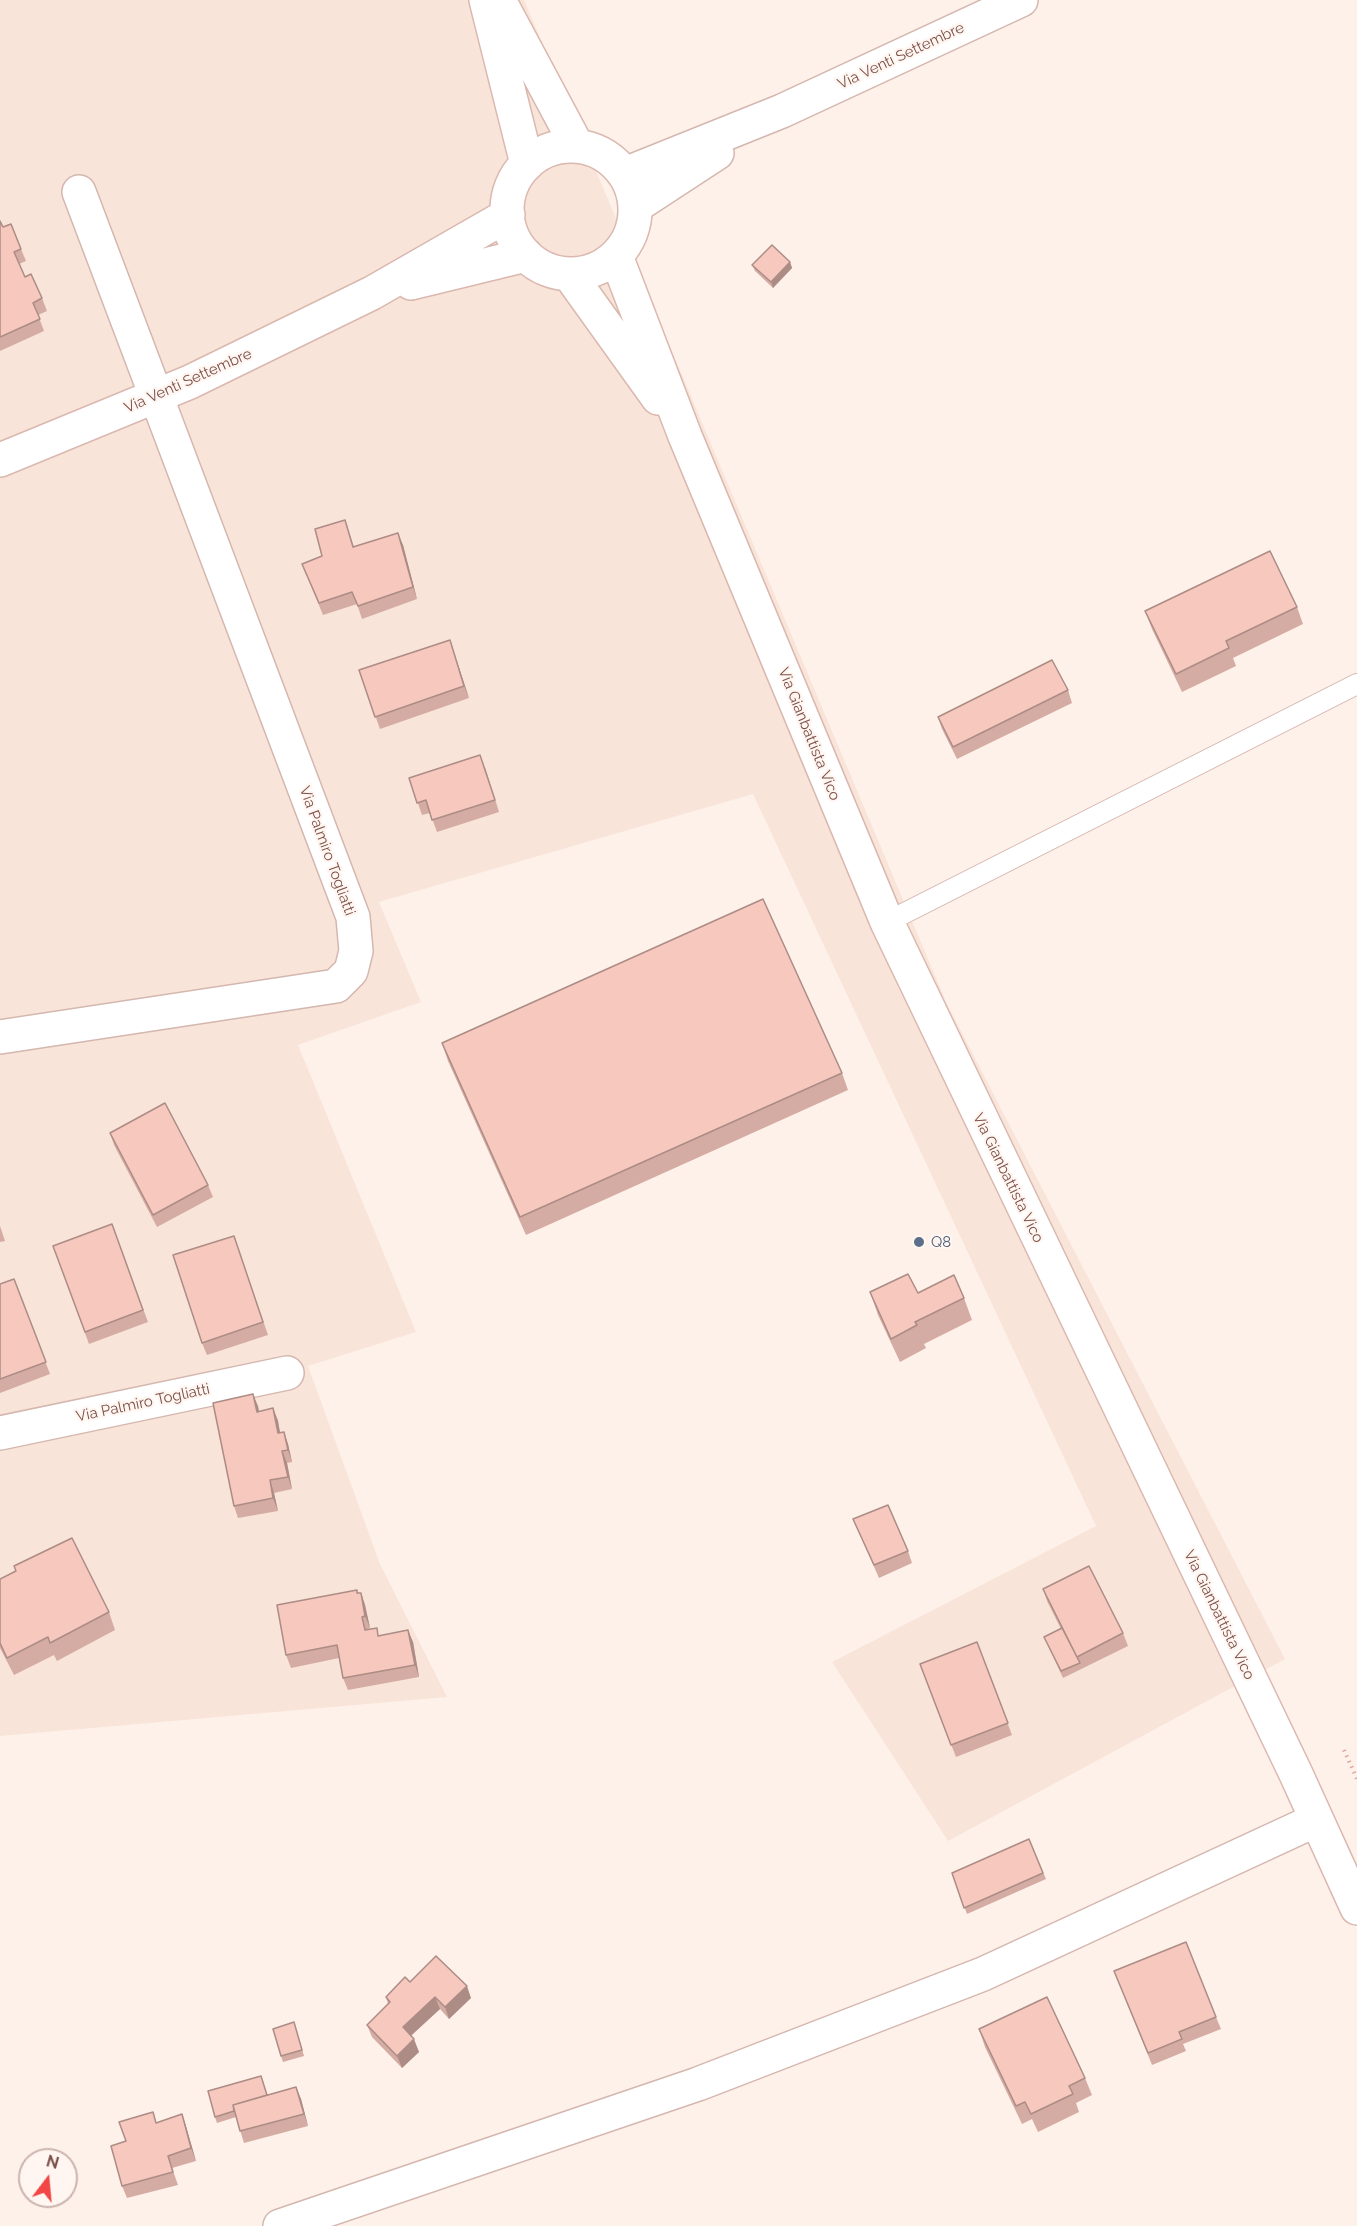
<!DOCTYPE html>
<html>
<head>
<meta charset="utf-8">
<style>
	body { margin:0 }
	#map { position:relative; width:1357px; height:2226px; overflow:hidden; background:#fef1e9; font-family:Raleway,sans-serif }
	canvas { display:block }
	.north { position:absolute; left:18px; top:2148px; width:60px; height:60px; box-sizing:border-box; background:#fff6f1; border:2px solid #cbb4ae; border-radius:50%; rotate:16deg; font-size:16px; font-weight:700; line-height:24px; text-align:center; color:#7c5049 }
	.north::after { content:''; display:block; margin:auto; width:21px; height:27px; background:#f14645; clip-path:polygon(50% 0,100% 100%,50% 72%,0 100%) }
</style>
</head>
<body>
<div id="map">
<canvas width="1357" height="2226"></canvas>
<div class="north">N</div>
</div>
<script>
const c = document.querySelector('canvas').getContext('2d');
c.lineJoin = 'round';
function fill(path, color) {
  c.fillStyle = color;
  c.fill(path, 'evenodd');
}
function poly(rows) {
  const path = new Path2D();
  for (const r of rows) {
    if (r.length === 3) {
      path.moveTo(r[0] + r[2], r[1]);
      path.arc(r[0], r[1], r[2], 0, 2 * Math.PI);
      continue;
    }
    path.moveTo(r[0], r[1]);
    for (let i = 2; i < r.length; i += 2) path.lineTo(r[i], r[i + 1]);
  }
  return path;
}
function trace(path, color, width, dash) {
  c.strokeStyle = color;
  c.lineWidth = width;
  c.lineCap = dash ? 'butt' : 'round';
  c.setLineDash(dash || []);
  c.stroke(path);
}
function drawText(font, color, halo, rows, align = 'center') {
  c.font = font + ' Raleway,sans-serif';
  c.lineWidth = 4.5;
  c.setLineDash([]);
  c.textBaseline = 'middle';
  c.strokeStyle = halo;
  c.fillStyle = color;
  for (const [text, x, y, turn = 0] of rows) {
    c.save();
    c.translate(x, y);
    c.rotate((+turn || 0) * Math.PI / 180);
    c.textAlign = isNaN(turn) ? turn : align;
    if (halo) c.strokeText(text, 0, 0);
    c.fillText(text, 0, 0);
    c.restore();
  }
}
const residential = poly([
	[0,0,524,0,947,1004,1285,1659,948,1841,832,1662,1096,1526,753,794,379,902,421,1002,298,1045,416,1332,308,1366,380,1564,447,1697,0,1736]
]);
const path = poly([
	[1344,1750,1357,1779]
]);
const lane = poly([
	[887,922,1357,684]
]);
const street = poly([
	[625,174,782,111,1021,0],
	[636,206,717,153],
	[0,1037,336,986,351,971,356,951,353,917,79,192],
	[0,1433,287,1373],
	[280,2226,698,2084,983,1974,1316,1820]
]);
const secondary = poly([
	[486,0,527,164],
	[499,0,577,146],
	[571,210,64],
	[616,256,685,436,887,922,1296,1774,1357,1908],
	[569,274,658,398],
	[411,283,526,255],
	[0,460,190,382,372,293,508,215]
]);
const wall = poly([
	[0,221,3,227,21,249,26,261,19,264,25,277,42,298,47,311,38,315,44,331,0,351],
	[790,262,792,268,773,288,755,271,752,265],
	[345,520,354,547,403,545,417,599,362,619,357,604,323,615,302,564,322,556],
	[1297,607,1303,624,1233,658,1236,666,1182,692,1152,629,1145,611],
	[450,640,469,698,380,729,359,670],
	[1068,690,1072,703,957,759,942,729,938,717],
	[485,767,499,812,437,832,430,813,422,815,409,778],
	[442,1043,842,1073,848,1090,526,1235,448,1061],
	[110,1133,208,1185,213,1197,157,1227,114,1145],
	[112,1224,148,1322,89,1344,53,1246],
	[0,1226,5,1241,0,1242],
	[234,1236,268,1335,207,1355,202,1343],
	[14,1279,50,1374,0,1393,0,1284],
	[870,1292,918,1293,964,1298,972,1320,924,1344,926,1348,900,1362,878,1315],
	[258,1406,259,1412,273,1408,278,1421,280,1432,284,1432,288,1444,292,1462,287,1463,292,1489,274,1493,278,1511,238,1518,234,1506],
	[853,1519,908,1551,912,1563,879,1578],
	[0,1579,109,1612,115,1630,57,1661,54,1655,14,1675,0,1648],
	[1043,1589,1123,1633,1128,1646,1063,1678,1044,1637,1061,1629,1047,1601],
	[357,1590,358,1593,361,1593,365,1605,370,1628,366,1630,380,1636,413,1642,419,1677,348,1690,343,1678,339,1658,291,1668,286,1655],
	[977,1642,1012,1735,956,1757,920,1664],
	[1029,1839,1046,1879,967,1914,952,1873],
	[1114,1971,1216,2017,1221,2029,1183,2044,1186,2051,1152,2065],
	[410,1982,471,1998,449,2019,440,2009,411,2036,419,2052,402,2068,372,2037,367,2025,388,2004,386,1997],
	[296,2028,304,2056,283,2062,281,2056],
	[979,2029,1085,2078,1092,2095,1076,2103,1079,2112,1038,2132,1032,2119,1022,2124,985,2047],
	[261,2076,267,2095,296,2087,301,2099,308,2126,244,2143,236,2117,217,2123,215,2117],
	[182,2114,196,2161,172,2168,178,2185,127,2198,122,2186,126,2141,157,2123]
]);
const shadedWall = poly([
	[790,262,792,268,773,288,771,282],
	[398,533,403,545,417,599,413,587],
	[450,640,454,653,469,698,464,686],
	[253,1394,258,1406,261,1424,257,1412],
	[273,1408,278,1421,282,1445,278,1433],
	[284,1432,288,1444,292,1462,288,1450],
	[282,1451,287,1463,292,1489,288,1477],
	[270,1480,274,1493,278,1511,273,1498],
	[361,1593,365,1605,370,1628,365,1616],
	[408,1630,413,1642,419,1677,415,1665],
	[467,1986,471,1998,449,2019,445,2007],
	[435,1997,440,2009,407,2039,403,2027],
	[414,2039,419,2052,402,2068,397,2056],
	[296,2087,301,2099,308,2126,304,2114],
	[182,2114,186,2126,196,2161,191,2148]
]);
const building = poly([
	[0,221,3,227,11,224,21,249,14,252,25,277,31,274,42,298,33,303,40,319,0,337,0,221],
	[772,245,790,262,771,282,752,265,772,245],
	[345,520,353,547,398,533,413,587,358,606,352,592,319,603,302,564,322,556,315,529,345,520],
	[1270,551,1297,607,1226,641,1229,648,1176,674,1145,611,1270,551],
	[450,640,464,686,375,717,359,670,450,640],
	[1052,660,1068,690,953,747,938,717,1052,660],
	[480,755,495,800,432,820,426,800,417,803,409,778,480,755],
	[763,899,842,1073,520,1217,442,1043,763,899],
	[165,1103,208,1185,153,1215,110,1133,165,1103],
	[112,1224,143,1310,85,1332,53,1246,112,1224],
	[234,1236,263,1322,202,1343,173,1255,234,1236],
	[908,1274,918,1293,954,1275,964,1298,915,1322,917,1325,891,1339,870,1292,908,1274],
	[14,1279,46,1362,0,1379,0,1284,14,1279],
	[253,1394,257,1412,273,1408,278,1433,284,1432,288,1450,282,1451,288,1477,270,1480,273,1498,234,1506,213,1403,253,1394],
	[888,1505,908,1551,874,1565,853,1519,888,1505],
	[72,1538,109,1612,50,1643,48,1637,7,1658,0,1643,0,1579,16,1571,14,1566,72,1538],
	[1089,1566,1123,1633,1077,1657,1043,1589,1089,1566],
	[357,1590,357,1593,361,1593,365,1616,362,1617,365,1630,377,1628,378,1636,408,1630,415,1665,343,1678,337,1645,286,1655,277,1605,357,1590],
	[1062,1628,1080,1663,1061,1671,1044,1637,1062,1628],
	[977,1642,1008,1723,951,1745,920,1664,977,1642],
	[1029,1839,1043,1873,964,1908,952,1873,1029,1839],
	[1186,1942,1216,2017,1179,2032,1182,2039,1148,2053,1114,1971,1186,1942],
	[436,1956,467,1986,445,2007,435,1997,403,2027,414,2039,397,2056,367,2025,390,2002,386,1997,405,1977,410,1982,436,1956],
	[1047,1997,1085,2078,1069,2086,1073,2094,1031,2114,1025,2102,1016,2106,979,2029,1047,1997],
	[294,2022,302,2050,281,2056,273,2029,294,2022],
	[261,2076,267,2095,233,2105,234,2111,215,2117,208,2091,261,2076],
	[296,2087,304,2114,240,2131,233,2105,296,2087],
	[153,2112,156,2123,182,2114,191,2148,168,2156,173,2172,122,2186,111,2146,126,2141,119,2122,153,2112]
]);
const markers = [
	[919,1242,6,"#5c6f8a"]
];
const streetNames = [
	["Via Venti Settembre",901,56,-25],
	["Via Venti Settembre",188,381,-24],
	["Via Gianbattista Vico",809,734,68],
	["Via Palmiro Togliatti",327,851,70],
	["Via Gianbattista Vico",1008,1178,64],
	["Via Palmiro Togliatti",143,1403,-12],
	["Via Gianbattista Vico",1219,1615,64]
];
const serviceNames = [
	["Q8",931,1242]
];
fill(residential, '#f9e4d9');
trace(lane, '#d4b7af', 22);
trace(street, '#d4b7af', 36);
trace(secondary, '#dab8af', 36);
trace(path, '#dcaaa0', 4, [1.5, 4.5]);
trace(lane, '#fff', 20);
trace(street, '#fff', 33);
trace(secondary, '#fff', 33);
fill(wall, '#d4aca3');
fill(shadedWall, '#ac8c85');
fill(building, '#f6c8be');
trace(building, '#ac8c85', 1.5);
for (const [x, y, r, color] of markers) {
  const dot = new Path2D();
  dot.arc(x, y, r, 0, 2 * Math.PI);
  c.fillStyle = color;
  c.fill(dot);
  trace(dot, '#fff6f1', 2);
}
drawText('15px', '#7c5049', '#fff6f1', streetNames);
drawText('15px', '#4e5e75', '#fff6f1', serviceNames, 'left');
</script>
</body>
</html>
